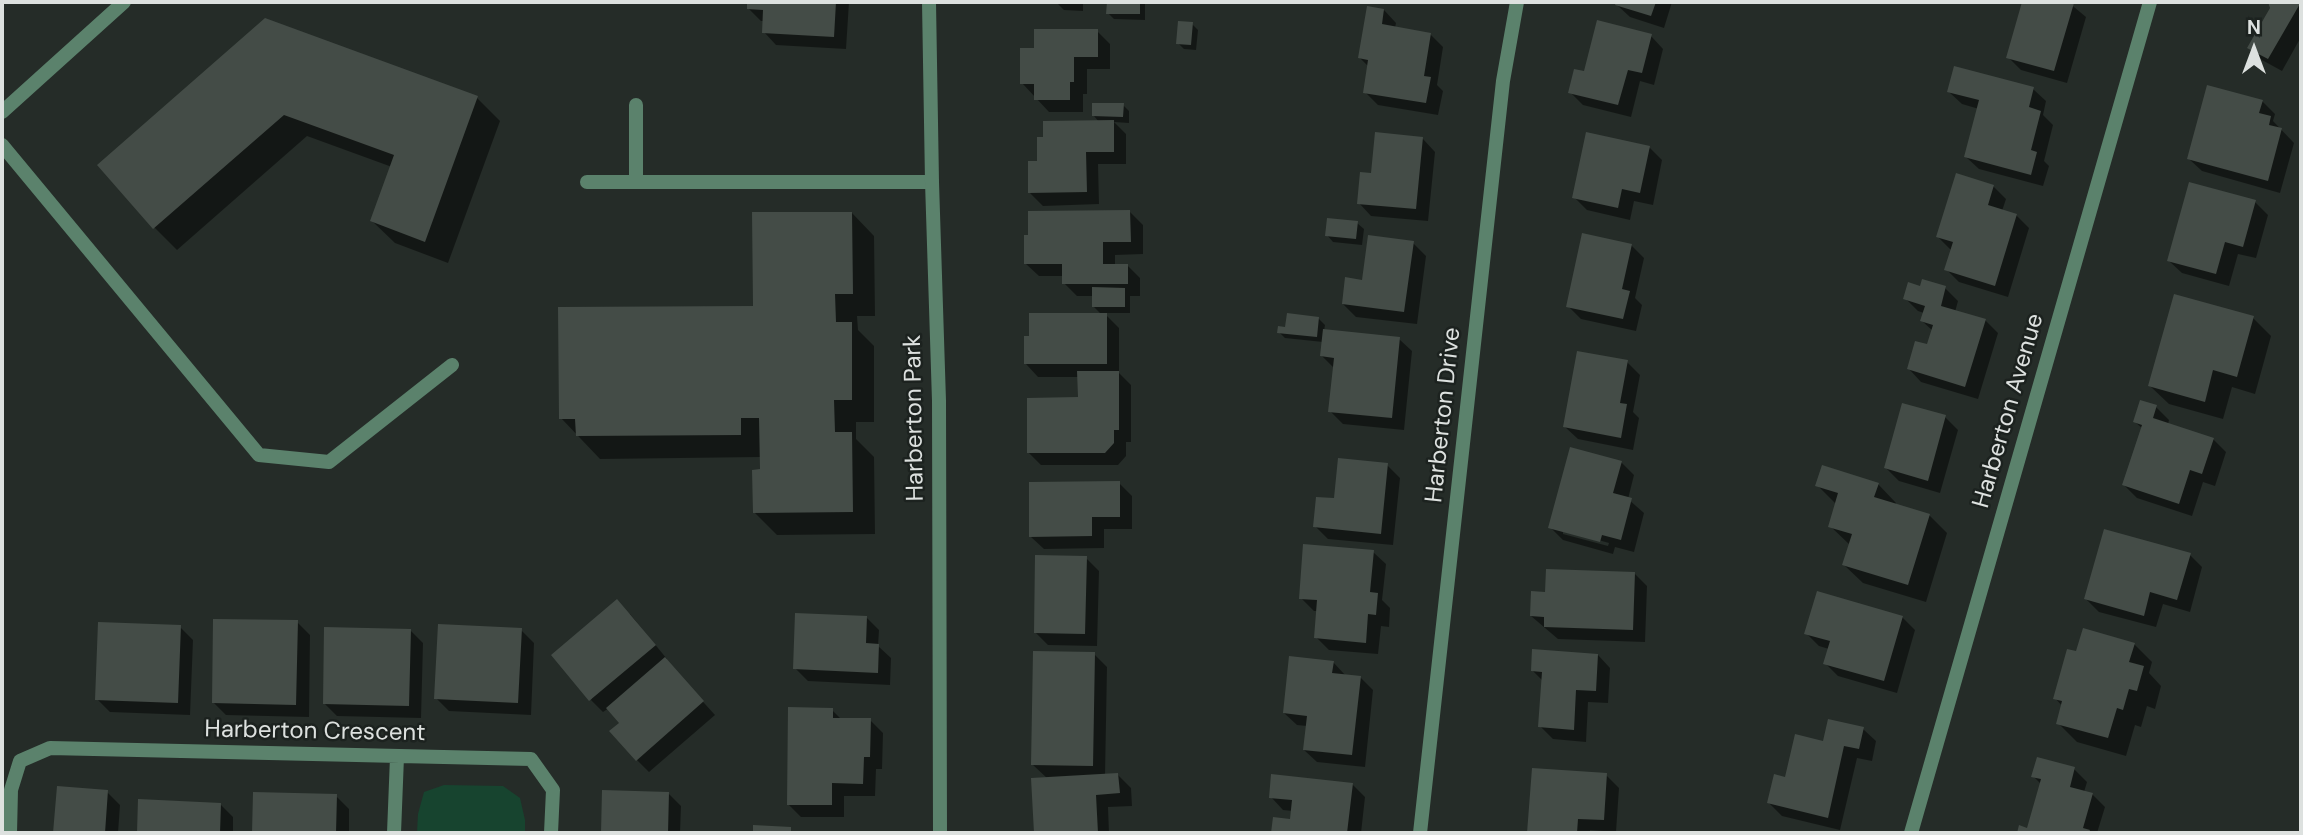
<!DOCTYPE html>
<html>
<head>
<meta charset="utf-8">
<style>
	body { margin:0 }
	#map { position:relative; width:2303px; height:835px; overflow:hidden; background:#252c28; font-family:"DM Sans",sans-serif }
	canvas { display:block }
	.frame { position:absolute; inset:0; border:4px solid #dde1df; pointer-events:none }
	.north { position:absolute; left:2219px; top:14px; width:70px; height:70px; -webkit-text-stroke:5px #1c221f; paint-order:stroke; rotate:0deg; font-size:19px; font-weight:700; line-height:28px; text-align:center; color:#dde1df }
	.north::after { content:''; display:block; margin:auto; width:24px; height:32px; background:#dde1df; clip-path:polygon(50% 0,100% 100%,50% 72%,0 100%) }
</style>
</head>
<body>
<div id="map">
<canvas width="2303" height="835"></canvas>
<div class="frame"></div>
<div class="north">N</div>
</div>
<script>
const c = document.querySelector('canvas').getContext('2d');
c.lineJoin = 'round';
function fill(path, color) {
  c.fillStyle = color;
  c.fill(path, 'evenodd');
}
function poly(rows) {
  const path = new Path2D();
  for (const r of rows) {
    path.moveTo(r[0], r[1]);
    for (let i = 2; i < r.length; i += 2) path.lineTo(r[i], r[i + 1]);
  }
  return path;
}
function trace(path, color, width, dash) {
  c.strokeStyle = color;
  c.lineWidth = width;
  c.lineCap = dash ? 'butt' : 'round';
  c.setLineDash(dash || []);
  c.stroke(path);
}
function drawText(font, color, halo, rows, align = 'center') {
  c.font = font + ' "DM Sans",sans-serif';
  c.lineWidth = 5;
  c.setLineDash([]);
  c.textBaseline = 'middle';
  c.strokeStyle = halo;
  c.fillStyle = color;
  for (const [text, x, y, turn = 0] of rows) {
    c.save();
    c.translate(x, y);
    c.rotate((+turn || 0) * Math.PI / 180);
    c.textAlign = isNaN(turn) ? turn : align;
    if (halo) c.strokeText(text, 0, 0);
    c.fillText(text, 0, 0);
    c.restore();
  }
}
const green = poly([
	[444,785,503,786,520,798,525,820,525,833,417,833,418,814,424,792]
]);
const shadow = poly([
	[749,2,849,2,846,49,776,45,764,32,764,21,761,21,748,8],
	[1034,2,1104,2,1083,2,1083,11,1064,10,1058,4],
	[1108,2,1145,2,1145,20,1114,19,1108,13],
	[1618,2,1672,2,1664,28,1630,17,1617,5],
	[2017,2,2068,2,2086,17,2067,83,2021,70,2008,57,2023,4],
	[2270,2,2301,2,2301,37,2282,71,2262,60,2249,47,2272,8],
	[1384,10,1396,23,1395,28,1430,34,1443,47,1437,85,1443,91,1438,115,1378,105,1365,92,1369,67,1360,58],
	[266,20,477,98,500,121,448,263,395,243,372,221,392,167,307,136,177,250,154,227],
	[1192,24,1198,30,1196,50,1184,49,1178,43],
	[1097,31,1110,44,1110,69,1087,69,1087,94,1083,94,1083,112,1049,112,1022,83],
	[1651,36,1663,49,1654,85,1640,81,1631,117,1583,105,1570,92,1585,74],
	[2033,89,2046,101,2043,115,2053,125,2044,161,2049,166,2043,186,1979,169,1966,157,1979,109,1962,104,1949,92],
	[2262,101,2275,114,2273,121,2294,143,2280,193,2202,171,2189,159],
	[1123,105,1129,111,1129,123,1114,122,1126,134,1126,164,1098,164,1099,204,1043,206,1030,193,1039,163,1099,122,1094,116],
	[1423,139,1435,152,1428,221,1371,216,1359,203,1373,175],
	[1650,148,1662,160,1653,205,1634,201,1630,220,1587,210,1574,197],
	[1993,186,2006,199,2002,211,2016,215,2029,228,2008,297,1959,282,1946,269,1952,251,1938,237],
	[2255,202,2268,215,2256,258,2238,254,2229,286,2182,273,2169,261],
	[1130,212,1143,225,1143,254,1115,255,1115,265,1127,265,1140,278,1140,296,1130,296,1130,313,1104,313,1119,328,1119,373,1131,385,1131,442,1126,442,1126,456,1118,465,1041,465,1028,452,1079,399,1079,377,1038,377,1026,364,1102,315,1094,307,1094,296,1077,296,1064,283,1064,276,1039,276,1026,264],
	[852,213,874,236,875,316,857,316,858,330,874,346,874,422,856,422,856,439,874,457,875,534,777,535,754,512,761,471,761,457,600,459,561,418,754,307],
	[1357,223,1364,229,1362,245,1333,242,1327,235],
	[1413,243,1426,256,1417,324,1356,317,1343,304,1363,282],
	[1631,245,1644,258,1635,298,1642,305,1636,331,1581,319,1568,306],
	[1922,288,1945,288,1958,301,1955,312,1985,320,1998,333,1978,399,1921,382,1909,369,1928,346,1933,331,1922,321,1924,313,1918,311,1905,298],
	[2253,318,2271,336,2255,394,2232,387,2223,419,2169,404,2150,386],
	[1319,319,1325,325,1324,331,1399,339,1412,351,1404,430,1343,424,1330,411,1334,368,1322,356,1323,342,1285,338,1279,332],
	[1627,362,1640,375,1633,412,1639,418,1633,450,1578,439,1565,427],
	[2156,407,2169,420,2168,424,2213,439,2226,452,2215,486,2203,482,2192,516,2137,498,2124,485,2143,429,2135,422],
	[1945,417,1958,430,1940,493,1899,481,1886,468],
	[1621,462,1634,475,1628,499,1644,513,1634,552,1615,547,1613,554,1563,540,1550,527],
	[1563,530,1609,543,1608,546,1563,534],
	[1387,465,1400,478,1393,545,1328,539,1315,526],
	[1119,483,1132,496,1132,529,1104,529,1104,548,1044,549,1031,537],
	[1878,484,1896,503,1895,505,1929,515,1947,533,1926,602,1863,583,1844,565,1850,545,1830,526,1837,505,1817,485],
	[1373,552,1386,564,1382,600,1390,608,1389,627,1381,626,1378,654,1329,650,1316,637,1318,611,1314,611,1301,598],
	[2190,555,2202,567,2190,612,2163,604,2156,627,2099,612,2086,599],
	[1086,558,1099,571,1097,646,1048,645,1035,632],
	[1634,573,1647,586,1645,642,1558,639,1531,616,1547,594],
	[630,614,667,659,665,660,715,715,649,772,637,760,621,723,609,708,603,712,591,700],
	[866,617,879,630,878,646,891,658,890,685,808,681,795,668],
	[1902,617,1915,630,1897,693,1838,676,1825,663,1829,649,1819,646,1806,633],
	[297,622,310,635,309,717,226,715,213,702],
	[180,627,193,640,190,715,110,712,97,699],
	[410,630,423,643,421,718,337,716,324,703],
	[521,630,534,643,531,715,449,711,436,698],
	[2134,644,2152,662,2149,673,2161,686,2155,709,2147,706,2141,727,2135,725,2126,756,2077,742,2058,723,2063,707,2055,698,2077,653],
	[1094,654,1107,667,1105,776,1118,775,1131,788,1132,806,1108,807,1109,833,1036,833,1033,780,1048,779,1033,765],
	[1598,655,1610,668,1608,703,1588,702,1586,742,1553,739,1540,726,1543,681,1533,671],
	[1333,662,1346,676,1360,677,1373,690,1365,767,1317,762,1304,750,1307,726,1297,725,1284,713],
	[832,710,842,720,870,720,883,733,882,769,876,769,875,796,844,796,844,817,801,817,788,804],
	[1863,729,1876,741,1872,761,1857,758,1840,830,1782,816,1769,803,1786,779,1825,743],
	[2074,769,2087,782,2084,792,2092,794,2105,807,2097,833,2018,833,2020,828,2028,830,2041,784,2033,776],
	[1534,770,1606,775,1619,788,1616,832,1590,830,1590,833,1529,833],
	[1352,784,1365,797,1361,833,1273,833,1274,819,1292,821,1293,811,1283,810,1271,797],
	[59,788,107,792,120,805,118,833,55,833],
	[603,791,668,793,681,806,680,833,602,833],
	[255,793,336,796,349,809,349,833,254,833],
	[140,801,221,805,233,817,233,833,139,833]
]);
const building = poly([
	[747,2,836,2,834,37,762,33,763,10,747,9],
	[1107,2,1140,2,1140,14,1106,14],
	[1616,2,1656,2,1651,16,1615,5],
	[2022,2,2074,3,2054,71,2006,58],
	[2268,2,2301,2,2268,59,2247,48,2270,8],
	[1367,6,1384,9,1382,24,1431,33,1424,76,1431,77,1426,103,1363,93,1368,60,1358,58],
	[265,18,478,96,425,242,370,221,394,155,284,115,153,229,97,165],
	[1597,20,1652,34,1642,73,1628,70,1618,105,1568,93,1574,69,1584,71],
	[1178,21,1193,22,1191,45,1176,44],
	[1034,29,1098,29,1098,57,1074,57,1074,82,1070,82,1070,100,1034,100,1034,84,1020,84,1020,48,1034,48],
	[1954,66,2034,87,2029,107,2041,111,2031,150,2037,152,2031,175,1964,157,1979,100,1947,92],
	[2207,85,2263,100,2259,113,2271,116,2269,125,2282,128,2268,181,2187,159],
	[1092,103,1124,103,1123,117,1092,116],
	[1114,120,1114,152,1086,152,1087,192,1028,193,1028,161,1037,161,1037,137,1043,137,1043,121],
	[1375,132,1423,137,1416,209,1357,204,1360,172,1371,173],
	[1586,132,1650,146,1640,193,1622,189,1618,208,1572,198],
	[1956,173,1994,185,1988,205,2017,214,1995,286,1944,270,1953,242,1936,237],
	[2189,182,2256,200,2243,247,2225,242,2216,274,2167,261],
	[1130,210,1131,242,1103,242,1103,264,1128,264,1128,284,1062,284,1062,264,1024,264,1024,235,1028,235,1028,211],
	[752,212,852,212,853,294,835,294,836,322,852,322,852,400,834,400,835,432,852,432,853,512,753,513,752,470,760,469,759,418,741,418,741,435,576,436,575,419,559,419,558,307,753,306],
	[1327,218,1358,221,1356,239,1325,236],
	[1582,233,1632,244,1622,289,1630,291,1623,319,1566,307],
	[1368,235,1414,241,1404,312,1342,304,1345,277,1362,280],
	[1922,279,1946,286,1941,306,1986,319,1965,387,1907,369,1915,341,1927,344,1933,325,1920,321,1925,306,1903,299,1908,282,1920,286],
	[1092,287,1125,288,1125,307,1092,307],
	[2174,294,2254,316,2237,377,2213,370,2205,402,2148,386],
	[1029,313,1107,313,1107,364,1024,364,1024,336,1029,336],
	[1287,313,1319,317,1317,337,1277,333,1278,326,1285,327],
	[1323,329,1400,337,1392,418,1328,412,1334,358,1320,356],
	[1577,351,1628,360,1620,403,1627,404,1621,438,1563,427],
	[1077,371,1119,371,1119,430,1114,430,1114,443,1105,453,1027,453,1027,398,1078,397],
	[2140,400,2157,405,2153,418,2214,438,2202,474,2190,470,2179,504,2122,485,2142,425,2133,422],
	[1902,403,1946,415,1928,481,1884,468],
	[1570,447,1622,461,1613,493,1632,498,1621,540,1602,535,1600,542,1548,528],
	[1338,458,1388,463,1381,534,1313,527,1316,497,1334,498],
	[1822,465,1879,483,1874,497,1930,514,1908,585,1842,565,1852,534,1828,527,1838,493,1815,486],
	[1120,481,1120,517,1092,517,1092,536,1029,537,1029,482],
	[2104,529,2191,553,2177,600,2150,592,2144,616,2084,599],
	[1303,544,1374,550,1370,592,1378,593,1376,615,1368,614,1366,643,1314,638,1317,600,1299,599],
	[1035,555,1087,556,1085,634,1034,633],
	[1546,569,1635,572,1633,630,1544,627,1544,617,1530,616,1531,591,1545,592],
	[1817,591,1903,616,1884,681,1823,664,1830,641,1804,634],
	[617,599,656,645,589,701,551,655],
	[795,613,867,616,866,643,879,644,878,673,793,669],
	[213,619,298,620,296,705,212,703],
	[98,622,181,625,178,703,95,700],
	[438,624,522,628,518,703,434,699],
	[324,627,411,629,409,706,323,704],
	[2083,628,2135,643,2129,662,2144,666,2137,691,2129,689,2123,710,2117,708,2108,738,2056,724,2062,701,2053,699,2067,649,2076,651],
	[1532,649,1598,654,1596,691,1576,690,1574,730,1538,727,1542,672,1531,671],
	[1033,651,1095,652,1093,766,1031,765],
	[1289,656,1334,661,1332,673,1361,676,1352,755,1303,750,1307,716,1283,713],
	[665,657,704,701,636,761,609,731,619,723,606,708],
	[788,707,833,708,833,718,871,718,870,757,864,757,863,784,832,783,832,805,787,805],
	[1828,719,1864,727,1859,749,1844,746,1828,818,1767,803,1774,774,1785,777,1795,734,1823,741],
	[2037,757,2075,767,2070,787,2093,793,2083,828,2090,830,2089,833,2017,833,2019,825,2027,828,2041,779,2031,777],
	[1532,768,1607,773,1604,820,1578,819,1577,833,1527,833],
	[1118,773,1120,793,1096,795,1098,833,1034,833,1031,778],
	[1271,774,1353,783,1347,833,1271,833,1273,817,1290,819,1292,800,1269,798],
	[57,786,108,790,105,833,53,833],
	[602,790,669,792,668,833,601,833],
	[253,792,337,794,336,833,252,833],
	[138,799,221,803,220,833,137,833],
	[753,825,791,827,791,833,753,833]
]);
const service = poly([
	[636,105,636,182],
	[2,112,124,2],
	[2,145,259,455,329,462,452,365],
	[587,182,932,182]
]);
const minor = poly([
	[929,2,932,182,939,401,940,833],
	[10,833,11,790,20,761,50,748,531,759,553,790,551,833],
	[394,833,397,757],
	[1420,833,1503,81,1517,2],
	[1911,833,2150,2]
]);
const streetNames = [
	["Harberton Avenue",2009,411,-74],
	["Harberton Drive",1444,415,-84],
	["Harberton Park",915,418,-91],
	["Harberton Crescent",315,732,1]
];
fill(green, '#17442f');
fill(shadow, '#0007');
fill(building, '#444c47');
trace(service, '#5b826c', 14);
trace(minor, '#5b826c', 14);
drawText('24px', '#dde1df', '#1c221f', streetNames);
</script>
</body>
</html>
